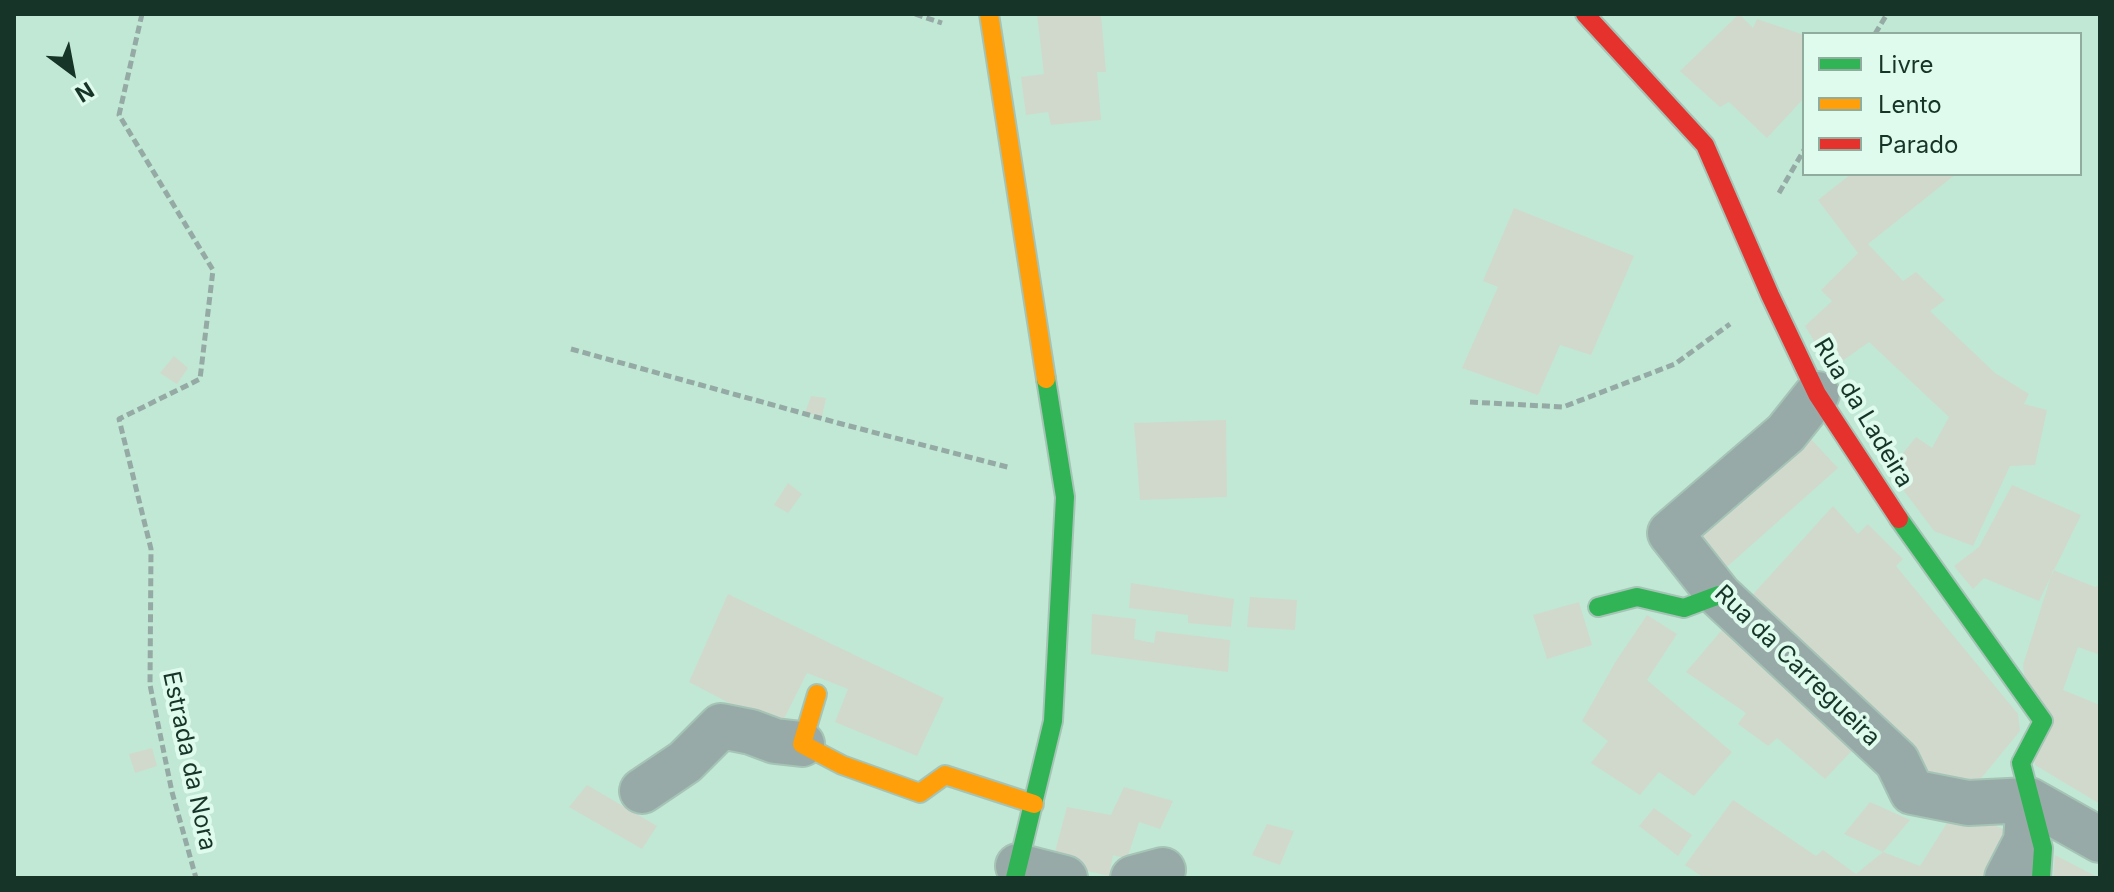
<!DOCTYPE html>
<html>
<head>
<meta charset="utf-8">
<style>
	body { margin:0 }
	#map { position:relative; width:2114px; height:892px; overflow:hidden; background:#c0e8d5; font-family:Inter,sans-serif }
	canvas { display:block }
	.frame { position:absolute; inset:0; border:16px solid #163528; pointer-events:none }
	.legend { position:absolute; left:1802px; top:32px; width:280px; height:144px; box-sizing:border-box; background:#dffbed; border:2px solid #8fac9e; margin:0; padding:10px 14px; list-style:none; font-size:24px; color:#163528 }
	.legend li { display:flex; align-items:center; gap:16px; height:40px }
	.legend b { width:40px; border:2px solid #8fac9e }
	.north { position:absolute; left:32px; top:32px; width:80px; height:80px; -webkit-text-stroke:6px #dffbed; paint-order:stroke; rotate:148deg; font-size:22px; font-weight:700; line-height:32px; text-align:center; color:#163528 }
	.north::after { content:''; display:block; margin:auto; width:28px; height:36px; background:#163528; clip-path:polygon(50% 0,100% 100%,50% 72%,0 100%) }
</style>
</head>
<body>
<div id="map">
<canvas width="2114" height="892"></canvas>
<div class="frame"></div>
<ul class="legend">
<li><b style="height:10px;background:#30b455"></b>Livre</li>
<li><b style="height:10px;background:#ff9f0a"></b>Lento</li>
<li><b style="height:10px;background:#e5322d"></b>Parado</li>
</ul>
<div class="north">N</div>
</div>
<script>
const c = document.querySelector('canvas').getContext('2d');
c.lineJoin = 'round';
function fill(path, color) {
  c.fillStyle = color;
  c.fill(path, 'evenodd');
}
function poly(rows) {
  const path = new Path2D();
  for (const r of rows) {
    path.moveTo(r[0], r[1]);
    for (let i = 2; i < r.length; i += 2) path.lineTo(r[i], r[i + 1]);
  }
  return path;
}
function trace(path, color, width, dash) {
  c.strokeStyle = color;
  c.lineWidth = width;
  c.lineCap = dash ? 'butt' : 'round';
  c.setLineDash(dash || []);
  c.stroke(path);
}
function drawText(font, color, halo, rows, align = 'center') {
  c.font = font + ' Inter,sans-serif';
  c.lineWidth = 8;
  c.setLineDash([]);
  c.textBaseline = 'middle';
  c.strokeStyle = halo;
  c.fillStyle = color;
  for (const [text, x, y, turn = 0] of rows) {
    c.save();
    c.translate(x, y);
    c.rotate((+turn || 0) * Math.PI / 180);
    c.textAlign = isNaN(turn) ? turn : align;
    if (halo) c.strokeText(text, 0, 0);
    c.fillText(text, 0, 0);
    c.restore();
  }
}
const building = poly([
	[1037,14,1101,14,1106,72,1097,72,1101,120,1051,125,1048,112,1026,115,1021,77,1044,74],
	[1739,14,1753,28,1757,19,1804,35,1804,98,1767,138,1729,102,1720,107,1680,71],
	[1851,174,1956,174,1868,244,1903,281,1916,272,1945,300,1930,311,1995,373,2029,394,2024,404,2047,410,2035,465,2010,466,1973,546,1934,531,1889,471,1916,437,1932,448,1949,417,1869,342,1831,369,1805,326,1832,301,1821,290,1858,253,1818,200],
	[1514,208,1634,256,1591,355,1560,345,1538,395,1462,368,1498,287,1483,281],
	[174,356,188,368,177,384,160,373],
	[811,396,826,398,822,416,805,413],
	[1226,420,1227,497,1140,500,1134,423],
	[1809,437,1838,468,1719,574,1688,538],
	[788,483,802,494,788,513,774,505],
	[2012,485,2081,515,2039,601,1984,578,1973,589,1954,566,1979,547],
	[1833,506,1858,534,1868,524,1903,559,1896,566,2018,714,2020,731,1969,793,1929,783,1746,602],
	[2053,570,2095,587,2100,585,2100,655,2078,647,2063,690,2100,705,2100,804,2035,765,2023,665],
	[1131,583,1234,599,1231,627,1188,623,1188,615,1129,608],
	[728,594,944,698,917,756,835,722,848,689,807,673,779,729,689,682],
	[1250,597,1297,600,1295,630,1247,627],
	[1579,602,1592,645,1547,659,1533,615],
	[1092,614,1136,619,1134,639,1154,643,1156,631,1230,640,1228,672,1091,654],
	[1647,615,1677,634,1647,680,1732,752,1694,796,1659,772,1640,795,1591,763,1608,741,1582,721,1616,661],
	[1733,617,1865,737,1825,779,1777,738,1768,746,1738,724,1746,713,1686,672],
	[152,748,157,766,135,773,129,754],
	[587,785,657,826,642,849,569,807],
	[1124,787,1173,801,1160,829,1139,822,1127,859,1113,855,1109,876,1052,863,1067,807,1111,815],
	[1733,800,1816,856,1823,850,1856,874,1883,852,1920,866,1957,807,2013,834,1988,878,1704,878,1685,865],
	[1870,802,1910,820,1883,852,1844,834],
	[1654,808,1692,835,1678,856,1639,826],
	[1267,824,1294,831,1280,865,1252,855],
	[2055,855,2099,878,2053,878]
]);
const path = poly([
	[142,14,119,115,213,270,200,379,119,419,151,549,150,685,172,792,196,878],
	[915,14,942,23],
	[1875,34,1887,14],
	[1779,193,1804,150],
	[571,349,838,423,1011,468],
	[1470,402,1563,407,1675,364,1730,324]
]);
const street = poly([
	[1817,394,1786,433,1670,533,1719,595,1897,761,1912,792,1968,803,2029,800],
	[642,791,685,762,721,726,751,732,775,741,802,744],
	[2029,800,2100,840],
	[1018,866,1065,878],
	[1133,878,1163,870],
	[2007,878,2026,841,2029,800]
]);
const fast = poly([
	[1899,519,2043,721,2021,763,2043,848,2041,878],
	[1598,607,1637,597,1684,608,1719,595],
	[1015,878,1053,721,1065,497,1046,379]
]);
const slow = poly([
	[989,14,1046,379],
	[817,694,802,744,842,765,920,793,945,775,1034,804]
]);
const jam = poly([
	[1585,14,1705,145,1770,295,1817,394,1899,519]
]);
const streetNames = [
	["Rua da Ladeira",1863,413,59],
	["Rua da Carregueira",1797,666,44],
	["Estrada da Nora",189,761,78]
];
fill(building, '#d1d9cc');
trace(street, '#a5c4b6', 48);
trace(fast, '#a5c4b6', 22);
trace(slow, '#a5c4b6', 22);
trace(jam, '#a5c4b6', 22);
trace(path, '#95aaa4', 5, [8, 4]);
trace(street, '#97aaa7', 44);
trace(fast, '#30b455', 18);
trace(slow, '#ff9f0a', 18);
trace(jam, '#e5322d', 18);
drawText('24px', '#163528', '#dffbed', streetNames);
</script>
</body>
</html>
